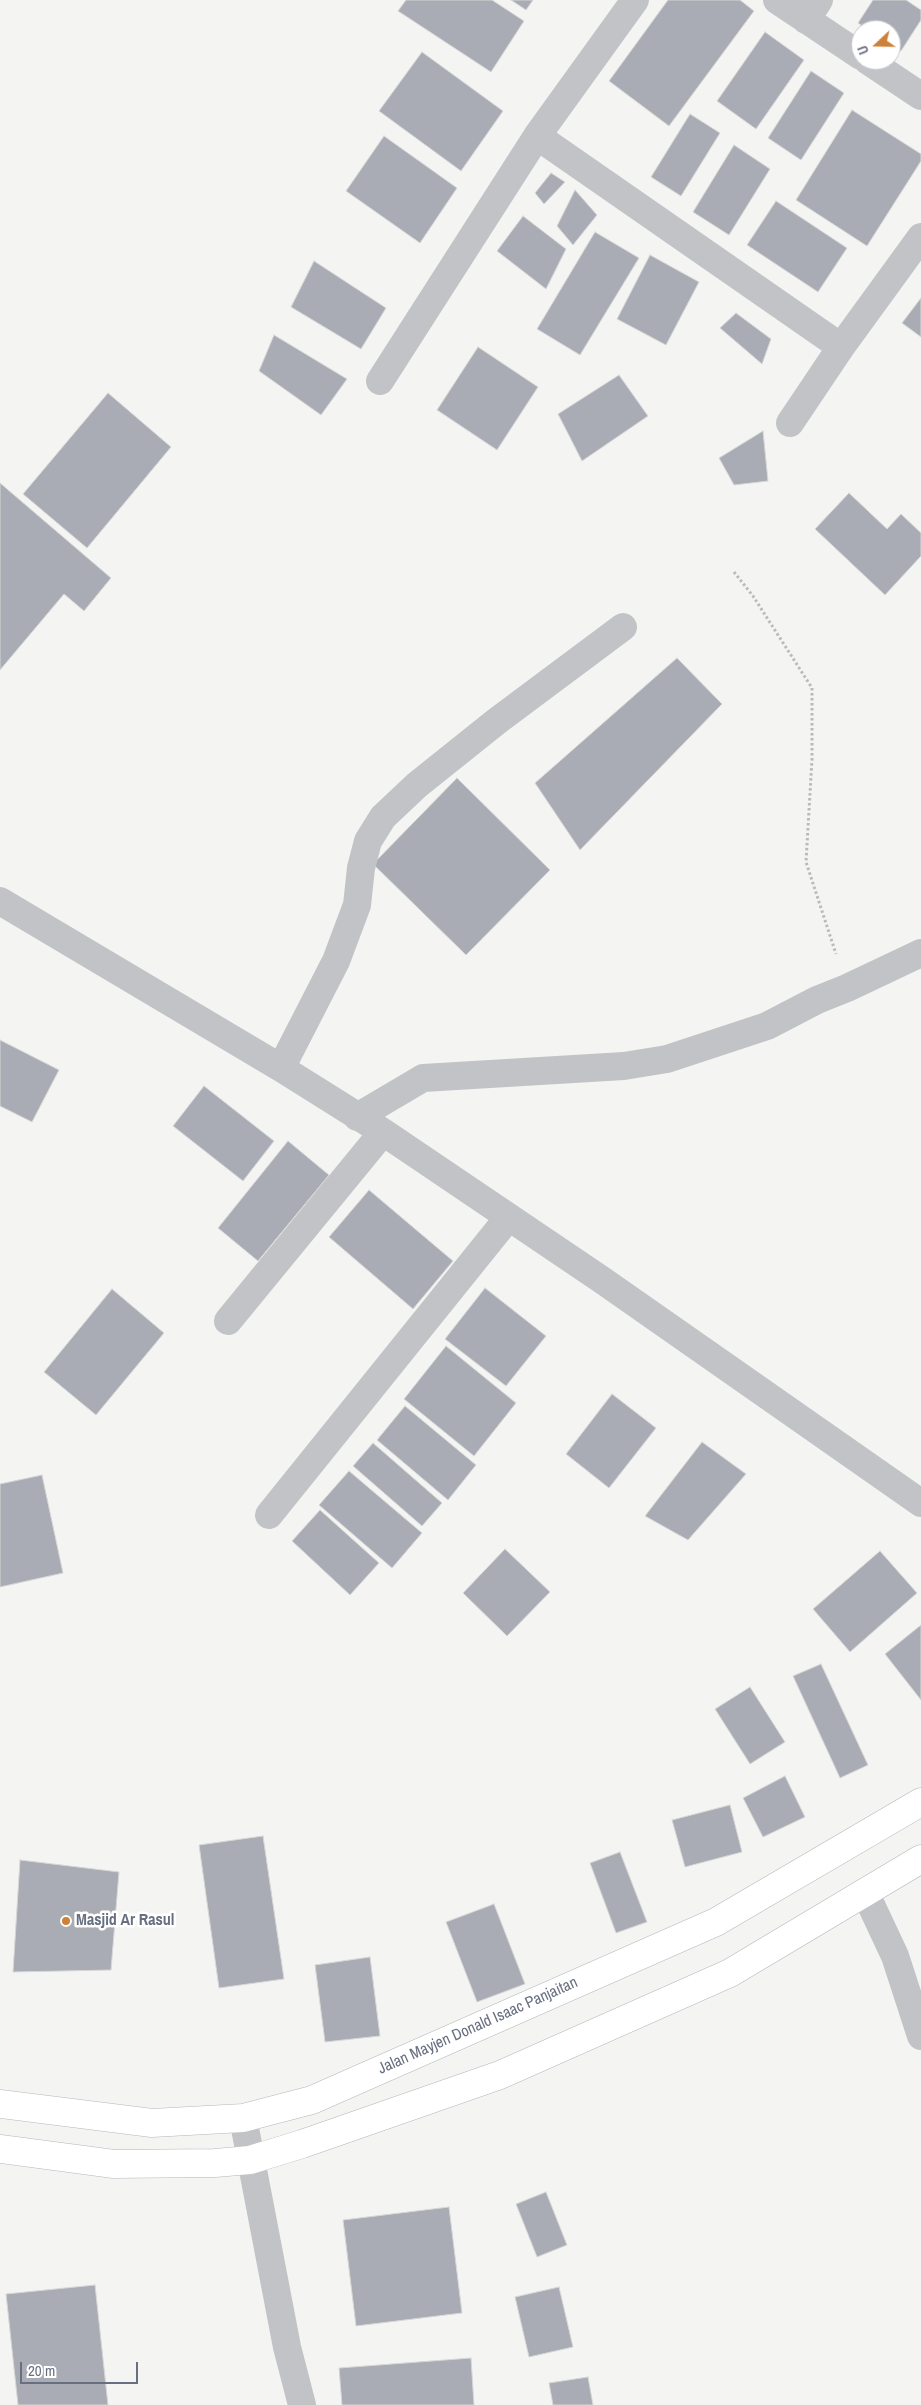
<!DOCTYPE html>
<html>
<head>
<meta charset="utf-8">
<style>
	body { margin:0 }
	#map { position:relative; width:921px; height:2405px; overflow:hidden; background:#f4f5f2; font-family:"Archivo Narrow",sans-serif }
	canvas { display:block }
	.north { position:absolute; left:851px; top:20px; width:50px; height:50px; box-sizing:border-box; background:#fff; border:1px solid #c3c5cc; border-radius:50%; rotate:249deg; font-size:14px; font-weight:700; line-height:20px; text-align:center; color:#686f80 }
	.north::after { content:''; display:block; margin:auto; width:18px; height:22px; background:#ce8139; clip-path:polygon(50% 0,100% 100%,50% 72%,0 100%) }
	.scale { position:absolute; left:20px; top:2362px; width:118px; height:22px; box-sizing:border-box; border:2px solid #686f80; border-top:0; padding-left:6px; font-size:15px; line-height:18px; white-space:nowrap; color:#686f80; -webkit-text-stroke:4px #fff; paint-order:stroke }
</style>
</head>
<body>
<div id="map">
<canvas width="921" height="2405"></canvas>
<div class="north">U</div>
<div class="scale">20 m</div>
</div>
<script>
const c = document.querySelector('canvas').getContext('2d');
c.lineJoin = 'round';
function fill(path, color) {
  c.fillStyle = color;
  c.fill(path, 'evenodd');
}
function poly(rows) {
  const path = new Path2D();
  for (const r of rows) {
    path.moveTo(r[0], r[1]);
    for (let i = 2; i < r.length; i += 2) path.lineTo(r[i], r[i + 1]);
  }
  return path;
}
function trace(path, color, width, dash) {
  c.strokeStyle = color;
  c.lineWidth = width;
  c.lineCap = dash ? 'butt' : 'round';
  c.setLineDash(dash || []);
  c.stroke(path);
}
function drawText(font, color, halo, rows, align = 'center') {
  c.font = font + ' "Archivo Narrow",sans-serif';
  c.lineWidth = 5;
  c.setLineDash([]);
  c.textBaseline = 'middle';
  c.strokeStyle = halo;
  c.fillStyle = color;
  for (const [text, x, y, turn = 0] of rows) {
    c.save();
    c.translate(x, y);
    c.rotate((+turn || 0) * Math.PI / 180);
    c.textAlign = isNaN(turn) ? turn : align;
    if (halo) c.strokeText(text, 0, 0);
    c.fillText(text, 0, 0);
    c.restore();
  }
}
const building = poly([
	[406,0,492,0,524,21,491,72,398,11,406,0],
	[511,0,533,0,526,10,511,0],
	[668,0,740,0,754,11,669,126,609,81,668,0],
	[873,0,906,0,921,10,921,20,901,51,891,45,891,30,869,30,858,23,873,0],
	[765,32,804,60,756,129,717,101,765,32],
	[422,52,503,111,461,171,379,111,422,52],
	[811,71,844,93,801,160,768,138,811,71],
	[852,110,921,154,921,161,867,246,796,200,852,110],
	[690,114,720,133,681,196,651,177,690,114],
	[384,136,457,188,420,243,346,191,384,136],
	[734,145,770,169,729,235,693,212,734,145],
	[551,173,565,182,544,204,535,193,551,173],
	[575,190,597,215,573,245,557,226,575,190],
	[776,201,847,248,818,292,747,245,776,201],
	[523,216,566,249,546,289,497,251,523,216],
	[595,232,639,258,580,355,537,329,595,232],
	[650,255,699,282,666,345,617,319,650,255],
	[314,261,386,308,361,349,291,307,314,261],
	[921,298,921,337,902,323,921,298],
	[736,313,771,339,762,364,720,328,736,313],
	[274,335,347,379,321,415,259,371,274,335],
	[478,347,538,387,497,450,437,410,478,347],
	[619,375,648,416,582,461,558,414,619,375],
	[108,393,171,447,87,548,23,494,108,393],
	[763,431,768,481,734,485,719,458,763,431],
	[0,483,111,578,84,611,64,594,0,670,0,483],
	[849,493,887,529,901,514,921,533,921,556,885,595,815,529,849,493],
	[677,658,722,704,580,850,535,783,677,658],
	[457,778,550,870,466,955,373,864,457,778],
	[0,1040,59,1070,32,1122,0,1106,0,1040],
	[204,1086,274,1141,243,1181,173,1126,204,1086],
	[288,1141,329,1175,258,1261,218,1228,288,1141],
	[369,1190,453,1261,413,1309,329,1237,369,1190],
	[485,1288,546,1336,506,1386,445,1339,485,1288],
	[112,1289,164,1333,96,1415,44,1372,112,1289],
	[446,1346,516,1403,474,1456,404,1399,446,1346],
	[612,1394,656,1428,609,1488,566,1454,612,1394],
	[405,1406,476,1465,448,1500,377,1440,405,1406],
	[702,1442,746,1474,688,1540,645,1516,702,1442],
	[373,1443,442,1503,422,1526,353,1466,373,1443],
	[349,1471,422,1533,392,1568,319,1505,349,1471],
	[42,1475,63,1573,0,1587,0,1484,42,1475],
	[320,1510,379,1563,350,1595,292,1541,320,1510],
	[505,1549,550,1592,507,1636,463,1593,505,1549],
	[880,1551,917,1593,850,1652,813,1609,880,1551],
	[921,1625,921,1700,885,1654,921,1625],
	[821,1664,868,1765,840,1778,793,1676,821,1664],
	[750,1687,785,1742,750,1764,715,1709,750,1687],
	[785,1776,805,1817,763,1837,743,1798,785,1776],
	[730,1805,742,1852,685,1867,672,1820,730,1805],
	[263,1836,284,1979,219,1988,199,1845,263,1836],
	[620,1852,647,1922,616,1933,590,1863,620,1852],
	[20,1860,119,1872,111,1970,13,1972,20,1860],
	[494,1904,525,1984,477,2002,446,1922,494,1904],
	[370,1957,380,2036,325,2042,315,1965,370,1957],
	[546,2192,567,2245,537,2257,516,2204,546,2192],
	[449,2207,462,2313,356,2326,343,2220,449,2207],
	[95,2285,108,2405,18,2405,6,2294,95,2285],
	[559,2287,573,2347,529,2357,515,2297,559,2287],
	[471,2358,474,2405,342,2405,339,2368,471,2358],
	[588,2377,593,2405,553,2405,549,2383,588,2377]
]);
const path = poly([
	[734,572,753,596,812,688,812,759,806,862,836,954]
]);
const minor = poly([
	[777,0,861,56],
	[806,20,819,0],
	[867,60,921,96],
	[537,136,841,347],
	[380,381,537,136,635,0],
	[790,423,841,347,921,237],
	[0,901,281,1068,383,1132,602,1280,921,1503],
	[281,1068,336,961,357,905,361,868,368,841,383,817,417,785,497,721,623,627],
	[357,1117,423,1078,624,1066,667,1059,767,1026,817,1000,847,988,921,953],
	[228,1321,383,1132],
	[269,1515,508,1218],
	[865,1892,895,1956,921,2036],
	[243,2118,287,2347,302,2405]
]);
const trunk = poly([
	[0,2104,152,2123,243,2118,312,2100,716,1922,921,1802],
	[0,2149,114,2164,215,2163,250,2160,302,2144,500,2075,730,1973,921,1859]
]);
const markers = [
	[66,1921,5,"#ce8139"]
];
const poiNames = [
	["Masjid Ar Rasul",76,1921]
];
const streetNames = [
	["Jalan Mayjen Donald Isaac Panjaitan",478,2026,-24]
];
fill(building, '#a9acb4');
trace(building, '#d6d7d5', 1);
trace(trunk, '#b4b6ba', 29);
trace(path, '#b9babe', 3, [2.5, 2.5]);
trace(minor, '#c2c3c7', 28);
trace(trunk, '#fff', 28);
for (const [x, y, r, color] of markers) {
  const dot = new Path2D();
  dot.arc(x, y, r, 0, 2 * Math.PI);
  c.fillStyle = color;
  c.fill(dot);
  trace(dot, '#fff', 2);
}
drawText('bold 16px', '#686f80', '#fff', poiNames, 'left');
drawText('16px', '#686f80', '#fff', streetNames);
</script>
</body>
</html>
